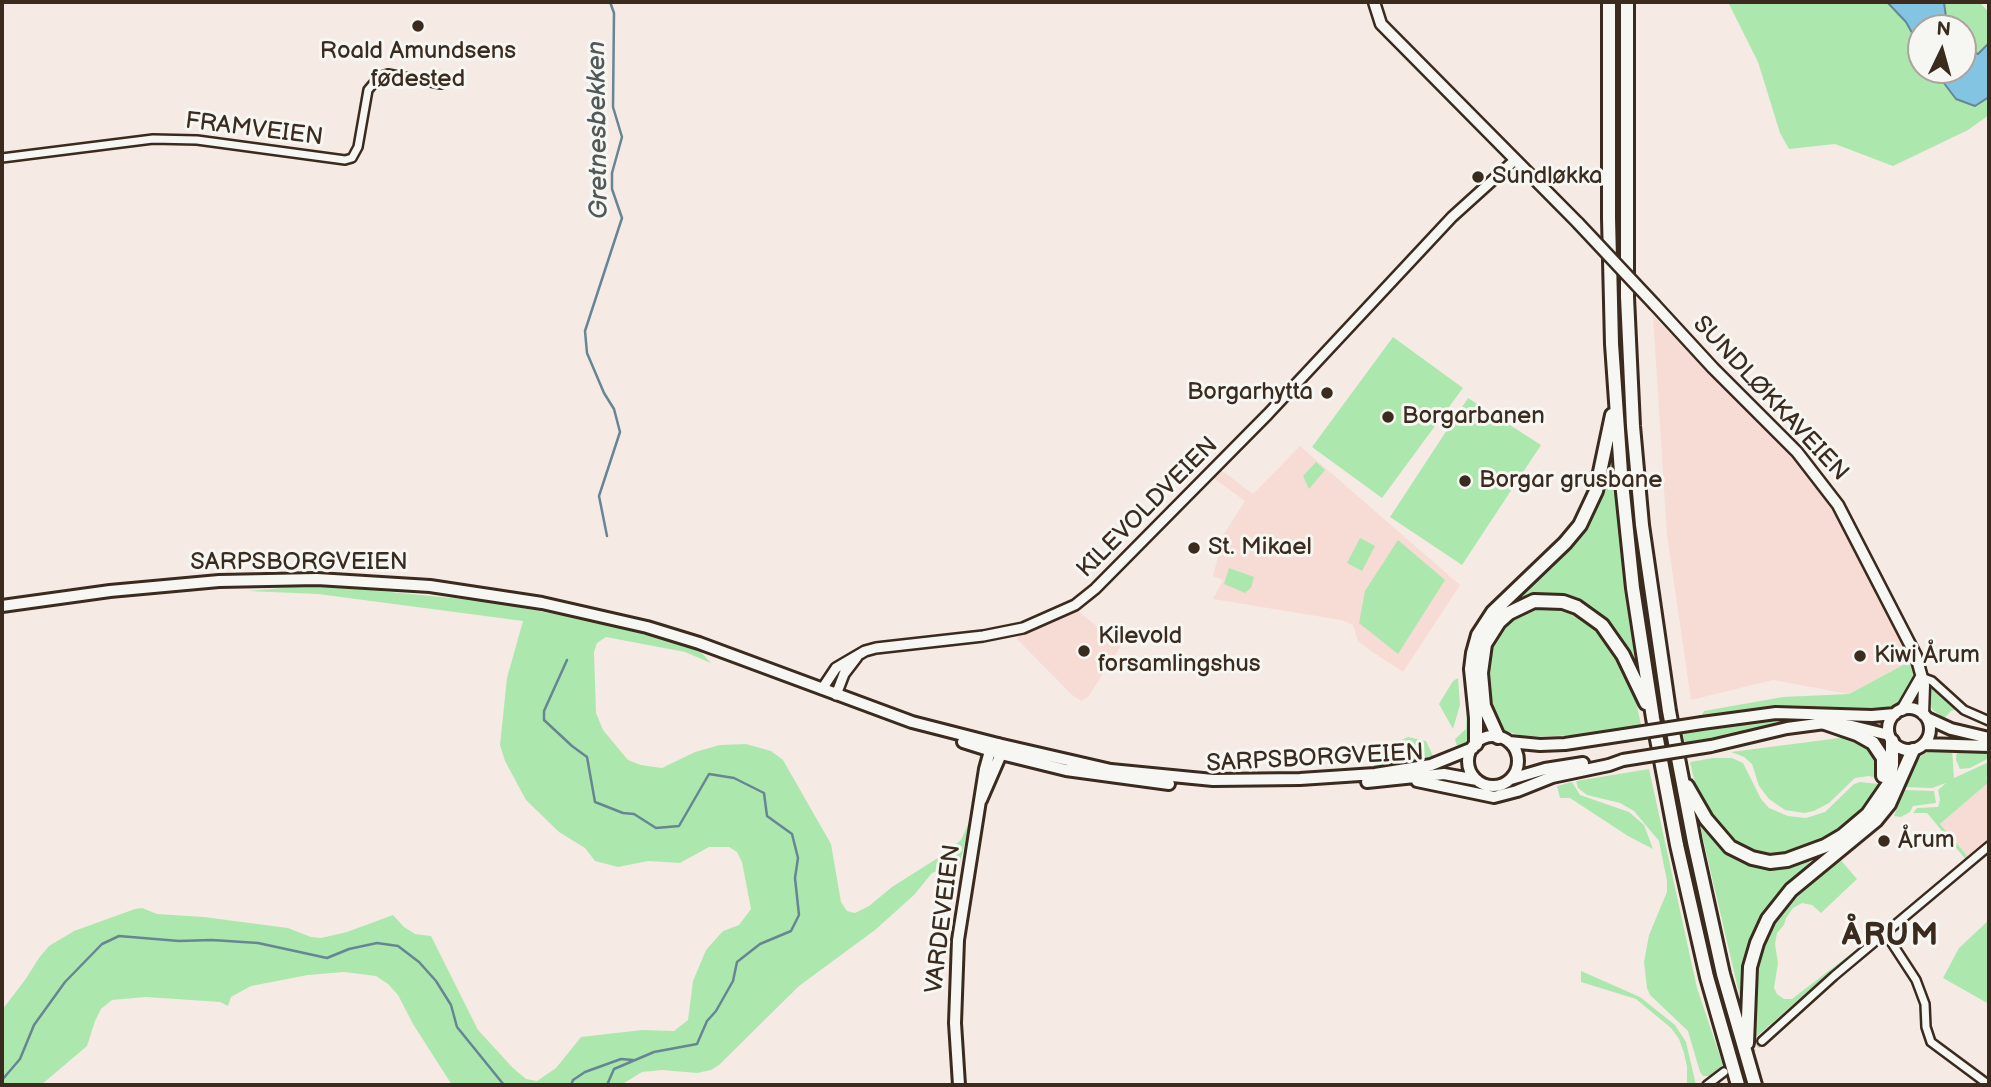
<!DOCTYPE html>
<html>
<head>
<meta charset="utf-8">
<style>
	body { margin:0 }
	#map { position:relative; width:1991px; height:1087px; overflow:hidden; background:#f6eae5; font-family:"Balsamiq Sans",sans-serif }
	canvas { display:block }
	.frame { position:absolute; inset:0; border:4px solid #3b2a1e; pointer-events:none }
	.north { position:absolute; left:1907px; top:14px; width:70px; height:70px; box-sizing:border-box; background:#f6f6f2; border:2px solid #aba49d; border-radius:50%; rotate:5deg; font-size:19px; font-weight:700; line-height:28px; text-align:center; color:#3b2a1e }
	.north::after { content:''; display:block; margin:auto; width:24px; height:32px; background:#3b2a1e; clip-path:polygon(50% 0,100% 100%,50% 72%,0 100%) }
</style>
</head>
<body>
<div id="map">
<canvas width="1991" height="1087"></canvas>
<div class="frame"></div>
<div class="north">N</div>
</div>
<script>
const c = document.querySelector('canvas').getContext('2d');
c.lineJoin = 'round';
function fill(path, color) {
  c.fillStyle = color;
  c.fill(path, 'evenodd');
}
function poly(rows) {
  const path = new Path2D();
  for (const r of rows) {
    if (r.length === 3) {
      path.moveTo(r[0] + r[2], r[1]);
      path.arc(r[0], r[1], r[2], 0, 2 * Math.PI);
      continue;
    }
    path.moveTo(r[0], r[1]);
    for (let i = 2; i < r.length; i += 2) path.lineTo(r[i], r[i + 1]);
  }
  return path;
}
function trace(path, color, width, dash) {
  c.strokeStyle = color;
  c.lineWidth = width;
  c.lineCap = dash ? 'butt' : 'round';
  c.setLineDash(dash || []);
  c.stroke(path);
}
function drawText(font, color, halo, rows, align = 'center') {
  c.font = font + ' "Balsamiq Sans",sans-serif';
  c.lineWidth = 6;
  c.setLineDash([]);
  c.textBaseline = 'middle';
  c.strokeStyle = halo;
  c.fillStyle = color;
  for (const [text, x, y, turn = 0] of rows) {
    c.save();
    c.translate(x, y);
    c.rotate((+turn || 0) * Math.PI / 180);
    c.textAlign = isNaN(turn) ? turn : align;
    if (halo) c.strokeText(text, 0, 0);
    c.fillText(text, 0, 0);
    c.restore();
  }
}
const built = poly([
	[1653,316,1798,459,1835,506,1914,662,1905,664,1849,694,1773,680,1691,700,1667,535],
	[1300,446,1460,585,1403,672,1368,649,1358,641,1353,625,1341,620,1213,599,1223,580,1213,576,1224,534,1245,501,1209,475,1217,467,1253,494],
	[1075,605,1078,611,1121,646,1088,697,1081,701,1071,694,1017,639,1023,628],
	[1989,775,1989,846,1972,862,1940,824,1989,782,1986,778]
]);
const green = poly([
	[1728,2,1979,2,1989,12,1989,115,1968,130,1893,166,1835,144,1789,149,1780,133,1758,62],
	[1921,28,1963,28,1963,70,1921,70],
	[1393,337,1463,388,1382,498,1312,447],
	[1468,398,1541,445,1462,565,1390,517],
	[1609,447,1611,447,1636,673,1616,633,1593,611,1517,603,1515,599,1574,542,1593,515,1603,492],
	[1316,462,1325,470,1309,489,1303,476],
	[1360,538,1375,546,1362,571,1347,563],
	[1398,540,1445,580,1398,654,1359,623,1365,591],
	[1229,568,1254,577,1251,588,1245,593,1224,584],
	[317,585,483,601,594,621,699,650,711,663,685,652,606,637,597,643,594,652,596,713,603,730,628,760,641,765,662,768,695,752,720,745,746,744,771,751,783,760,831,844,841,902,847,911,855,913,869,906,892,887,944,854,961,840,971,818,956,879,950,872,940,870,932,873,914,895,875,930,799,986,719,1065,711,1070,697,1073,662,1070,642,1072,621,1085,452,1085,413,1024,398,995,388,984,376,976,344,972,308,975,251,986,231,997,228,1006,220,1002,146,997,112,1000,101,1009,95,1021,87,1046,41,1085,2,1085,2,1010,25,980,39,958,49,946,74,931,135,909,142,908,157,914,204,917,288,928,311,937,321,938,347,932,393,915,404,927,415,934,431,936,478,1030,513,1068,526,1079,537,1081,556,1068,581,1037,642,1030,674,1031,688,1020,693,981,706,950,723,931,739,925,751,909,742,862,737,852,729,847,709,847,680,863,648,861,618,867,595,861,585,848,559,832,526,800,505,761,500,745,507,678,523,621,318,594,248,591],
	[1553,605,1577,612,1591,621,1617,653,1635,697,1641,725,1579,735,1526,737,1505,731,1497,723,1492,715,1487,679,1489,653,1493,642,1507,622,1520,612,1536,606],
	[1905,664,1913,665,1914,683,1901,703,1891,709,1882,712,1762,708,1701,717,1704,711,1783,697,1849,694],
	[1458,678,1460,705,1453,729,1439,704,1453,681],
	[1930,686,1934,686,1958,709,1951,711,1945,717,1948,722,1933,710,1929,704],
	[1467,702,1471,714,1471,741,1457,746,1455,739,1466,729],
	[1796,716,1827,716,1731,738,1685,745,1683,733],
	[1408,737,1426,741,1433,756,1372,767,1399,741],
	[1847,737,1863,743,1880,757,1879,779,1869,776,1855,778,1829,803,1814,811,1804,813,1785,810,1769,799,1759,786,1752,764,1744,757,1731,752],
	[1952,749,1954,778,1989,762,1989,775,1986,778,1989,782,1940,824,1969,858,1967,861,1927,813,1913,813,1917,808,1938,807,1940,800,1938,790,1946,783,1932,788,1903,787,1912,766,1923,754,1937,749],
	[1957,749,1989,751,1989,758,1970,768,1960,769,1956,760],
	[1713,758,1732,758,1743,763,1761,799,1769,808,1788,816,1806,818,1825,812,1854,784,1860,782,1879,784,1873,801,1853,824,1805,851,1771,856,1749,852,1728,839,1720,830,1702,802,1695,783,1690,762],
	[1649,769,1697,988,1723,1065,1709,1076,1703,1076,1700,1072,1688,1031,1650,995,1647,988,1644,962,1649,935,1667,892,1667,881,1659,841,1634,811,1620,803,1587,795,1578,788,1576,781],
	[1572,782,1580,795,1629,812,1644,825,1653,849,1628,836,1570,798,1560,798,1557,786],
	[1903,790,1934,791,1936,803,1913,806,1910,812,1901,817,1894,816],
	[1697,813,1706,828,1723,848,1785,866,1808,859,1812,869,1776,900,1743,1006,1742,1006],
	[1839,858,1857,879,1821,913,1812,905,1802,903,1793,908,1786,918,1784,925,1777,933,1775,944,1778,963,1774,988,1777,994,1784,999,1792,999,1856,950,1756,1037,1752,1015,1756,962,1767,928,1780,907,1804,884],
	[1989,920,1989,1004,1943,978,1959,948],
	[1581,971,1640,997,1675,1025,1686,1042,1696,1085,1687,1085,1687,1067,1684,1053,1679,1039,1671,1028,1636,999,1581,982]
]);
const water = poly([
	[1887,2,1944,2,1947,25,1952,28,1921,28,1921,49,1906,22,1887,2],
	[1963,41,1966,49,1978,54,1989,43,1989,97,1975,106,1956,99,1934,70,1963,70,1963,41]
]);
const stream = poly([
	[607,536,599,496,620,432,614,409,604,393,587,353,585,331,622,218,612,189,612,173,622,137,613,107,614,13,610,2],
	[567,660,544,711,544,720,572,746,587,757,595,802,623,813,634,814,656,828,679,826,709,774,734,778,764,793,767,816,792,834,798,858,795,878,799,915,791,931,760,944,737,962,733,981,716,1011,707,1021,697,1044,654,1052,614,1069,607,1085],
	[2,1080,20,1059,34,1025,65,982,102,944,119,936,179,941,212,940,258,943,327,958,349,949,377,943,398,946,419,962,436,981,451,1005,457,1027,504,1085],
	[571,1085,573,1080,585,1072,621,1059,633,1060]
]);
const minorTunnel = poly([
	[1724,1072,1762,1041]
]);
const minor = poly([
	[2,158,153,139,197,140,345,160,352,158,358,147,368,90,379,77,388,74,441,84],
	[1921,677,1932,681,1964,710,1989,721],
	[1886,934,1916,980,1925,1004,1926,1027,1931,1042,1989,1085],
	[1762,1041,1834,976,1989,846],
	[1707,1085,1724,1072]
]);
const tertiary = poly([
	[822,689,836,668,865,651,876,648,983,636,1023,628,1075,605,1095,589,1268,414,1452,217,1515,160],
	[836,695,844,674,857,657]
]);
const secondary = poly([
	[1374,2,1381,24,1578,223],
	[1655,305,1713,368,1797,452,1838,505,1916,656,1924,685,1923,714],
	[1902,710,1921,677]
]);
const primary = poly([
	[959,1085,955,1023,958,940,985,769,990,751,998,744,1001,754,981,800]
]);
const trunk = poly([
	[2,606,110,591,219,581,317,579,430,586,542,603,647,627,699,643,912,722,998,744,1111,770,1213,780,1300,779,1375,774,1431,765,1473,748],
	[1909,729,21],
	[1927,718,1951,729,1989,738],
	[1702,723,1776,713,1872,716,1895,714],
	[1493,761,25],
	[963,742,1001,754,1066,770,1169,784],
	[1509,742,1540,745,1565,744,1624,735],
	[1924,744,1989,746],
	[1711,746,1787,728,1825,723,1852,726,1889,735],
	[1511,779,1545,769,1583,763],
	[1417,781,1494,797,1517,791,1552,777,1609,765,1623,760],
	[1367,782,1444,774,1477,780]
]);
const motorway = poly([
	[1609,2,1609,218,1612,344,1621,473,1633,588,1653,718,1677,845,1707,977,1738,1085],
	[1627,2,1627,297,1633,426,1642,525,1669,711,1694,842,1723,974,1755,1085],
	[1825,723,1857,734,1873,743,1883,758,1883,776],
	[1498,737,1484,706,1481,673,1485,644,1499,622,1509,613,1534,601,1563,602,1577,607,1602,625,1623,655,1646,703],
	[1476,744,1476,718,1471,669,1473,653,1478,635,1493,612,1565,543,1580,525,1596,491,1612,415],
	[1687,786,1706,819,1730,847,1752,858,1770,862,1787,860,1825,846,1842,836,1868,814,1888,785,1892,765,1892,741],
	[1747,1043,1750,967,1757,943,1768,919,1791,890,1876,820,1889,804,1913,750]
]);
const secondaryBridge = poly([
	[1578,223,1655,305]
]);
const trunkBridge = poly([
	[1624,735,1702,723],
	[1623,760,1711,746]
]);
const markers = [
	[418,26,7,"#3b2a1e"],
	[1478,177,7,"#3b2a1e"],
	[1327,393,7,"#3b2a1e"],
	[1388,417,7,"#3b2a1e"],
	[1465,481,7,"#3b2a1e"],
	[1194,548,7,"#3b2a1e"],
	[1084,651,7,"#3b2a1e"],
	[1860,656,7,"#3b2a1e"],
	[1884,841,7,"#3b2a1e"]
];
const poiNames = [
	["Roald Amundsens",418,52,"center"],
	["fødested",418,80,"center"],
	["Sundløkka",1492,177],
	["Borgarhytta",1313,393,"right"],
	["Borgarbanen",1402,417],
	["Borgar grusbane",1479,481],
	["St. Mikael",1208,548],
	["Kilevold",1098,637],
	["forsamlingshus",1098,665],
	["Kiwi Årum",1874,656],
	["Årum",1898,841]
];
const streetNames = [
	["FRAMVEIEN",254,130,7],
	["SUNDLØKKAVEIEN",1770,399,47],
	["KILEVOLDVEIEN",1148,508,-45],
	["SARPSBORGVEIEN",299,563],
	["SARPSBORGVEIEN",1315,759,-3],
	["VARDEVEIEN",944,919,-83]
];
const waterNames = [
	["Gretnesbekken",599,130,-91]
];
const districtNames = [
	["ÅRUM",1891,937]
];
fill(built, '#f6dcd5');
fill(green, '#ace8ae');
fill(water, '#83c4e3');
trace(water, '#668694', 2);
trace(stream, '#668694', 2.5);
trace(minorTunnel, '#d1c4bd', 7, [7, 3.5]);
trace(minor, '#3b2a1e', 12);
trace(tertiary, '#3b2a1e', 14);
trace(secondary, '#3b2a1e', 15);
trace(primary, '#3b2a1e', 16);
trace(trunk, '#3b2a1e', 16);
trace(motorway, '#3b2a1e', 18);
trace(minor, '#f6f6f2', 7);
trace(tertiary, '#f6f6f2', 9);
trace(secondary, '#f6f6f2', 10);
trace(primary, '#f6f6f2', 10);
trace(trunk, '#f6f6f2', 10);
trace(motorway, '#f6f6f2', 12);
trace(secondaryBridge, '#3b2a1e', 15, []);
trace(trunkBridge, '#3b2a1e', 16, []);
trace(secondaryBridge, '#f6f6f2', 10);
trace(trunkBridge, '#f6f6f2', 10);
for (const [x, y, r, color] of markers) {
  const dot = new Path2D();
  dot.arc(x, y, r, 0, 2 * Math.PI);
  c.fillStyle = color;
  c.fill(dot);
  trace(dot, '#f6f6f2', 2.5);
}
drawText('24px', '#3b2a1e', '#f6f6f2', poiNames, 'left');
drawText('24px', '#3b2a1e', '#f6f6f2', streetNames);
drawText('italic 26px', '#515859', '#f6f6f2', waterNames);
c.letterSpacing = '2px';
drawText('bold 32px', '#3b2a1e', '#f6f6f2', districtNames);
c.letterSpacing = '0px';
</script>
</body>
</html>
